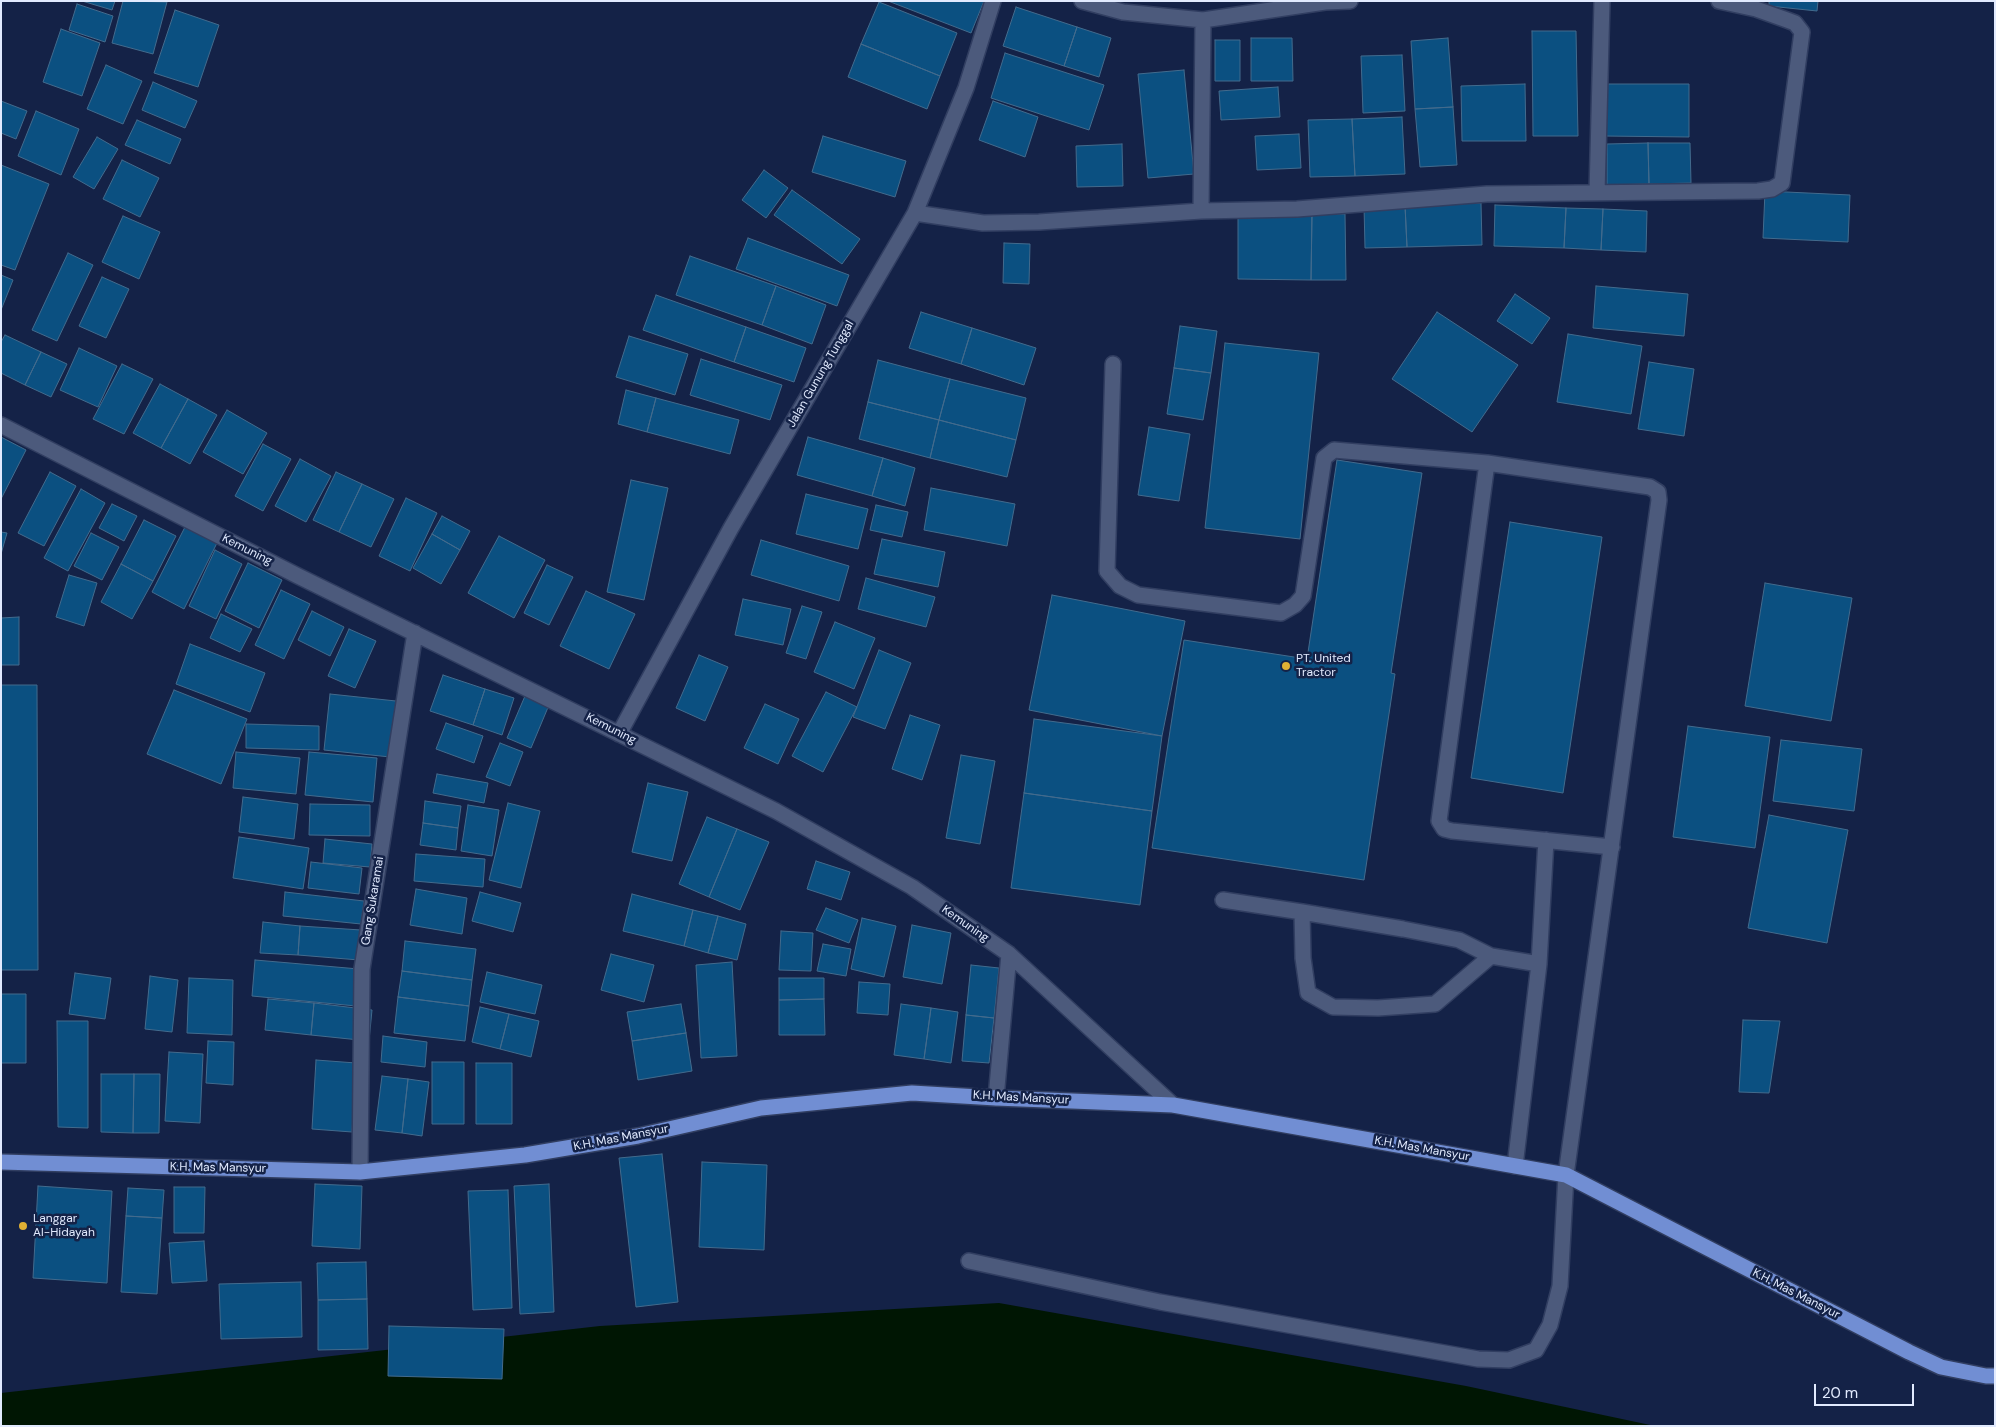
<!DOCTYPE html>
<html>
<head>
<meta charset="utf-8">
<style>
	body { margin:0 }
	#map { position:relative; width:1996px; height:1427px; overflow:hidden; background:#142247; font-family:"DM Sans",sans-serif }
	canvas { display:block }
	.frame { position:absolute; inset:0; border:2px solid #e1eafe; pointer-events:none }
	.scale { position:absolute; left:1814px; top:1384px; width:100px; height:22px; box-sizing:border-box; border:2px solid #e1eafe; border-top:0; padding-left:6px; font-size:15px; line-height:18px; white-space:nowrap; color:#e1eafe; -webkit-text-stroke:4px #142247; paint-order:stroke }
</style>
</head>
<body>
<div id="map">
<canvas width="1996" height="1427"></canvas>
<div class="frame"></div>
<div class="scale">20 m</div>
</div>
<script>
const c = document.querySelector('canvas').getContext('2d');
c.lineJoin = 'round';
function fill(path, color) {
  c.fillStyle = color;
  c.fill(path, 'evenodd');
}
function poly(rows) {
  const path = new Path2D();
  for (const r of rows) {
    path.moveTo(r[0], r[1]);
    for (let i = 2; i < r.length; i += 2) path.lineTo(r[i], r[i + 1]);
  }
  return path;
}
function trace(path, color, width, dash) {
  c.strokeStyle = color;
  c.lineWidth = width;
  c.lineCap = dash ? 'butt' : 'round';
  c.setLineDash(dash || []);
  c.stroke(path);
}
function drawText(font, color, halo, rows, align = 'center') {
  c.font = font + ' "DM Sans",sans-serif';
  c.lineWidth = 5;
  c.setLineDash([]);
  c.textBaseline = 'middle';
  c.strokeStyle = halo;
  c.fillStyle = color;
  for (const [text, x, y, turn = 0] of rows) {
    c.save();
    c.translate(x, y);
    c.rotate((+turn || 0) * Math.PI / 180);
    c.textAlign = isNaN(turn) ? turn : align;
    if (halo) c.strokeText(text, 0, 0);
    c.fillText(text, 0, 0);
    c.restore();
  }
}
const water = poly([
	[999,1303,1466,1386,1655,1426,1,1426,1,1393,600,1326]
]);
const building = poly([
	[82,1,115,1,112,10,82,1],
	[123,1,167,2,153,54,112,43,123,1],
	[888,1,984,1,971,33,888,1],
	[1769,1,1818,1,1817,11,1769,6,1769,1],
	[879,2,957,33,940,76,861,44,879,2],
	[77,4,113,16,105,42,69,30,77,4],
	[1016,7,1077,27,1064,66,1003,46,1016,7],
	[175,10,219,25,198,87,154,73,175,10],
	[1077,27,1111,38,1099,77,1064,66,1077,27],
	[61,29,100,43,82,96,43,82,61,29],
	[1532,31,1576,31,1578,136,1533,136,1532,31],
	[1251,38,1292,38,1293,81,1251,81,1251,38],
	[1448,38,1453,107,1415,109,1411,41,1448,38],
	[1215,40,1240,40,1240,81,1215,81,1215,40],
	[861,44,940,76,927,109,848,77,861,44],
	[1005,53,1104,85,1089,130,991,98,1005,53],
	[1402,55,1405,111,1363,113,1361,56,1402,55],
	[106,65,142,81,123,124,87,109,106,65],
	[1184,70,1194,174,1148,178,1138,74,1184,70],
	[153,82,197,101,185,128,142,110,153,82],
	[1525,84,1526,141,1462,141,1461,86,1525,84],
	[1602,84,1689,84,1689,137,1603,136,1602,84],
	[1278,87,1280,117,1221,120,1219,91,1278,87],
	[1,101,27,111,16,139,1,133,1,101],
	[993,101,1038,117,1025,157,979,140,993,101],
	[1453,107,1457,165,1420,167,1415,109,1453,107],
	[36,111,79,129,61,175,18,156,36,111],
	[1402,117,1405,174,1355,176,1352,119,1402,117],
	[1352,119,1355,176,1310,177,1308,120,1352,119],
	[137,120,181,139,170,164,125,145,137,120],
	[1299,134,1301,168,1257,170,1255,136,1299,134],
	[823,136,906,161,895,197,812,172,823,136],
	[97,137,118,149,94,189,73,177,97,137],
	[1648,143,1690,143,1691,183,1649,184,1648,143],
	[1648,143,1649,184,1607,185,1607,144,1648,143],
	[1122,144,1123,186,1077,187,1076,146,1122,144],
	[122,160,159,178,140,217,103,199,122,160],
	[1,165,49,184,15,270,1,265,1,165],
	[764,170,788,188,766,218,742,200,764,170],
	[792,190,860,239,842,264,774,215,792,190],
	[1765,191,1850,195,1848,242,1763,238,1765,191],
	[1481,203,1482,245,1407,247,1405,205,1481,203],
	[1405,205,1407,247,1365,248,1364,206,1405,205],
	[1495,205,1566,208,1564,248,1494,246,1495,205],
	[1566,208,1603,209,1601,250,1564,248,1566,208],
	[1603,209,1647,211,1646,252,1601,250,1603,209],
	[1238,213,1312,213,1311,280,1238,279,1238,213],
	[1312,213,1345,214,1346,280,1311,280,1312,213],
	[123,216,160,232,139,279,102,262,123,216],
	[748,238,849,275,837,306,736,269,748,238],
	[1004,243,1030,244,1029,284,1003,283,1004,243],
	[68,253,93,265,57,341,32,330,68,253],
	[690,256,776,286,762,325,676,295,690,256],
	[1,275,13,280,1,310,1,275],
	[102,277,129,289,106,338,79,326,102,277],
	[776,286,826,305,812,344,762,325,776,286],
	[1596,286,1688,294,1684,336,1593,328,1596,286],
	[1515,294,1550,318,1532,344,1497,321,1515,294],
	[656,295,746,327,734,362,643,330,656,295],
	[921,312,972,328,961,364,909,348,921,312],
	[1437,312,1518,365,1472,432,1392,379,1437,312],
	[1180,326,1217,331,1211,373,1174,368,1180,326],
	[746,327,806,348,794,382,734,362,746,327],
	[972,328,1036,348,1024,385,961,364,972,328],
	[1568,334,1642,346,1631,414,1557,402,1568,334],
	[5,335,41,352,25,385,1,373,1,342,5,335],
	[629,336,688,354,675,395,616,377,629,336],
	[1225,343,1319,353,1300,539,1205,528,1225,343],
	[79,348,117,366,98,407,60,390,79,348],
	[41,352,67,364,51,397,25,385,41,352],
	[701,359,782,385,770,420,690,395,701,359],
	[878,360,950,379,939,420,868,402,878,360],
	[1649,362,1694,369,1684,436,1638,429,1649,362],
	[122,364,153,379,124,434,93,419,122,364],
	[1174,368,1211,373,1203,420,1167,414,1174,368],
	[950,379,1026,398,1016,440,939,420,950,379],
	[160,384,188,399,161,448,133,433,160,384],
	[626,390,656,398,647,432,618,424,626,390],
	[656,398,739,420,730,454,647,432,656,398],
	[188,399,217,415,190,464,161,448,188,399],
	[868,402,939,420,930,458,859,439,868,402],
	[227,410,267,433,243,474,203,452,227,410],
	[939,420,1016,440,1007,477,930,458,939,420],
	[1149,427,1190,434,1179,501,1138,495,1149,427],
	[1,437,26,450,1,499,1,437],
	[808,437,883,458,872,496,797,475,808,437],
	[263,444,291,459,263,511,235,496,263,444],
	[883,458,915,468,905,506,872,496,883,458],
	[300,459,331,476,306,522,275,506,300,459],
	[1337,460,1422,473,1391,673,1395,674,1364,880,1152,848,1184,640,1307,659,1337,460],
	[50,472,76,486,44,546,18,533,50,472],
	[336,472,362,484,339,532,313,520,336,472],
	[631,480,668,488,644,600,607,592,631,480],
	[362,484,394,499,371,547,339,532,362,484],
	[931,488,1015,504,1007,546,924,530,931,488],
	[81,489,105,503,68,571,44,558,81,489],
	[806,494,868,509,858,549,796,534,806,494],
	[406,498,437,513,410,571,379,556,406,498],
	[112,504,137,516,124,541,99,528,112,504],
	[876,505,908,512,902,537,870,530,876,505],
	[442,516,470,531,460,550,432,534,442,516],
	[144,520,176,536,153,581,121,564,144,520],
	[1510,522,1602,537,1563,793,1471,778,1510,522],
	[186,525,218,541,184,609,152,592,186,525],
	[1,532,7,533,1,554,1,532],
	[91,533,119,547,102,580,74,566,91,533],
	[432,534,460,550,441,584,413,568,432,534],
	[499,536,545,560,514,618,468,593,499,536],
	[882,539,945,552,938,587,874,574,882,539],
	[761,540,849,566,839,601,751,575,761,540],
	[215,550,242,564,216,619,189,606,215,550],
	[248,563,282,580,259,628,225,611,248,563],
	[121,564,153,581,132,619,101,602,121,564],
	[547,565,573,577,549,625,524,613,547,565],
	[69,575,97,583,84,626,56,617,69,575],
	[866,578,935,597,926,627,858,609,866,578],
	[1765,583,1852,598,1831,721,1745,706,1765,583],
	[281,590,310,604,284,659,255,645,281,590],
	[586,591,635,614,609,669,560,646,586,591],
	[1052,595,1185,621,1162,736,1029,710,1052,595],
	[743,599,791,609,783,645,735,635,743,599],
	[802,606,822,612,806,659,786,653,802,606],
	[312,611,344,627,330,656,298,640,312,611],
	[221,614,252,629,240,652,210,638,221,614],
	[19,617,19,665,1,665,1,618,19,617],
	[835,622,875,638,854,689,814,672,835,622],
	[349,629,376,641,355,688,328,676,349,629],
	[190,644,265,673,250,712,176,684,190,644],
	[879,650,911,663,885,729,853,717,879,650],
	[699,655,728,667,705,721,676,708,699,655],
	[443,675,485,689,473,725,430,711,443,675],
	[1,685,37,685,38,970,1,970,1,685],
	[485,689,514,698,502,735,473,725,485,689],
	[174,690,247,719,221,784,147,754,174,690],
	[826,692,857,707,823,772,792,756,826,692],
	[330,694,396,701,390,757,324,750,330,694],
	[525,696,549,705,531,748,507,738,525,696],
	[765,704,799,719,778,764,744,748,765,704],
	[910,715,940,725,922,780,892,769,910,715],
	[1034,719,1162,736,1152,811,1024,793,1034,719],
	[446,723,483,736,474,763,436,749,446,723],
	[246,724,319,726,319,750,246,748,246,724],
	[1688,726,1770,737,1755,848,1673,837,1688,726],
	[1781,740,1862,749,1854,811,1773,801,1781,740],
	[500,743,523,752,510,786,486,777,500,743],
	[236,752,300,758,296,794,233,788,236,752],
	[309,752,377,758,373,802,305,795,309,752],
	[961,755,995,761,980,844,946,838,961,755],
	[437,774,488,783,484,803,433,793,437,774],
	[648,783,688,792,672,861,632,852,648,783],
	[1024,793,1152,811,1140,905,1011,888,1024,793],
	[243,797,298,804,294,839,239,832,243,797],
	[425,801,461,806,458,828,423,823,425,801],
	[508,803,540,811,521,888,489,880,508,803],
	[310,804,370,805,370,836,309,835,310,804],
	[468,805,499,810,492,856,461,851,468,805],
	[1769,815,1848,830,1827,943,1748,928,1769,815],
	[707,817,737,829,709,897,679,884,707,817],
	[423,823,458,828,456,850,420,845,423,823],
	[737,829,769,842,740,910,709,897,737,829],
	[239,837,309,848,303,889,233,878,239,837],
	[325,839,372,844,370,867,323,863,325,839],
	[416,854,485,859,483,887,414,881,416,854],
	[816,861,850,872,841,900,807,889,816,861],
	[311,862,362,868,359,894,308,888,311,862],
	[416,889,467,898,462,934,410,925,416,889],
	[285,892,364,901,361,924,283,916,285,892],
	[480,892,521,903,513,932,472,921,480,892],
	[632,894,693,910,684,946,623,931,632,894],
	[826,908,858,920,849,943,816,930,826,908],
	[693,910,718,916,708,953,684,946,693,910],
	[718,916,746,924,737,960,708,953,718,916],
	[862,918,896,926,884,977,851,969,862,918],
	[263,922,300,926,298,955,260,953,263,922],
	[912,925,951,933,942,984,903,977,912,925],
	[300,926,361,930,359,960,298,955,300,926],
	[781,931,813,933,811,971,779,970,781,931],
	[405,941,476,949,472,980,402,971,405,941],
	[823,944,851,949,846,976,817,971,823,944],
	[611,954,654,965,644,1002,601,990,611,954],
	[255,960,359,969,356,1006,252,996,255,960],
	[732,962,737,1056,701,1058,696,965,732,962],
	[971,965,999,968,994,1018,966,1015,971,965],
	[402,971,472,980,469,1006,398,997,402,971],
	[487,972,542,985,535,1014,480,1002,487,972],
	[75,973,111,978,105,1019,69,1014,75,973],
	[150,976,178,980,172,1032,145,1029,150,976],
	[189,978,233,980,232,1035,187,1033,189,978],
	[779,978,824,978,824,999,779,1000,779,978],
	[859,982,890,984,888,1015,857,1013,859,982],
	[1,994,26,994,26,1063,1,1063,1,994],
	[398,997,469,1006,465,1041,394,1033,398,997],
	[268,999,314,1003,311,1035,265,1030,268,999],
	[824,999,825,1035,779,1035,779,1000,824,999],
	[314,1003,372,1010,369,1041,311,1035,314,1003],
	[681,1004,686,1033,632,1041,627,1012,681,1004],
	[901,1004,931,1008,924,1059,894,1055,901,1004],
	[480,1007,509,1014,500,1049,472,1042,480,1007],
	[931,1008,958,1012,951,1063,924,1059,931,1008],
	[509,1014,539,1021,531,1057,500,1049,509,1014],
	[966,1015,994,1018,989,1063,962,1061,966,1015],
	[1743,1020,1780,1021,1769,1093,1739,1092,1743,1020],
	[57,1021,88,1021,88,1128,58,1127,57,1021],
	[686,1033,692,1071,638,1080,632,1041,686,1033],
	[383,1036,427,1042,425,1067,381,1062,383,1036],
	[208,1041,234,1042,233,1085,206,1083,208,1041],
	[169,1052,203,1054,200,1123,165,1121,169,1052],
	[316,1060,356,1063,352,1132,312,1129,316,1060],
	[432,1062,464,1062,464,1124,432,1124,432,1062],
	[476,1063,512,1063,512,1124,476,1124,476,1063],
	[101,1074,134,1074,133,1133,101,1132,101,1074],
	[134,1074,160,1074,159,1133,133,1133,134,1074],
	[382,1076,408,1079,402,1133,375,1130,382,1076],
	[408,1079,429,1082,422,1136,402,1133,408,1079],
	[662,1154,678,1302,636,1307,619,1158,662,1154],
	[702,1162,767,1165,764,1250,699,1247,702,1162],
	[315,1184,362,1186,360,1249,312,1246,315,1184],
	[549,1184,554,1312,520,1314,514,1186,549,1184],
	[38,1186,112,1191,107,1283,33,1278,38,1186],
	[174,1187,205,1187,204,1233,174,1233,174,1187],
	[128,1188,164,1190,162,1218,126,1216,128,1188],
	[508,1190,512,1308,473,1310,468,1191,508,1190],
	[126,1216,162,1218,157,1294,121,1292,126,1216],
	[204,1241,207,1281,172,1283,169,1243,204,1241],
	[366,1262,367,1299,318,1300,317,1263,366,1262],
	[301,1282,302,1337,221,1339,219,1284,301,1282],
	[367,1299,368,1349,318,1350,318,1300,367,1299],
	[389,1326,504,1329,502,1379,388,1376,389,1326]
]);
const minor = poly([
	[1082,1,1123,12,1203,20,1325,2,1350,1],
	[1597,193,1602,1],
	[1201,211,1203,20],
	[915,213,983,223,1039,222,1201,211,1297,209,1487,194,1758,191,1772,189,1782,183,1802,32,1795,23,1787,20,1756,9,1719,1],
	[1,425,298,576,776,811,912,887,1009,954,1173,1105],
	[1487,463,1439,821,1444,829,1452,831,1612,847],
	[619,734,731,528,915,213,966,88,993,1],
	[1223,900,1302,912],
	[1302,912,1403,929,1459,940,1491,956,1435,1004,1378,1008,1333,1007,1308,993,1303,958,1302,912],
	[1491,956,1539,964],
	[996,1098,1009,954],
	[1515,1166,1539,964,1546,840],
	[360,1172,362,969,415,633],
	[969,1261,1160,1302,1478,1359,1509,1360,1536,1350,1550,1325,1560,1286,1566,1175,1659,500,1658,492,1650,487,1487,463,1334,450,1324,458,1303,596,1295,605,1281,613,1138,595,1120,586,1107,571,1113,364]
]);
const major = poly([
	[1,1162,360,1172,525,1155,638,1136,761,1108,912,1093,996,1098,1173,1105,1566,1175,1909,1352,1941,1367,1986,1376,1995,1376]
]);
const markers = [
	[1286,666,5,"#e0b034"],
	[23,1226,5,"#e0b034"]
];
const streetNames = [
	["Jalan Gunung Tunggal",821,374,-60],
	["Kemuning",247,550,27],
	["Kemuning",611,729,27],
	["Gang Sukaramai",373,901,-81],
	["Kemuning",965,924,35],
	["K.H. Mas Mansyur",1021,1098,3],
	["K.H. Mas Mansyur",621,1138,-11],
	["K.H. Mas Mansyur",1422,1149,10],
	["K.H. Mas Mansyur",218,1168,1],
	["K.H. Mas Mansyur",1796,1294,27]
];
const poiNames = [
	["PT. United",1296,659],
	["Tractor",1296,673],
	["Langgar",33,1219],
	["Al-Hidayah",33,1233]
];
fill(water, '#001603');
fill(building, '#0b5081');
trace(building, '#436b8d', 1);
trace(minor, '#313e61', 18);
trace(major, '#313e61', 18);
trace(minor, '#4c5a7c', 15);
trace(major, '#718ed3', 15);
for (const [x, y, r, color] of markers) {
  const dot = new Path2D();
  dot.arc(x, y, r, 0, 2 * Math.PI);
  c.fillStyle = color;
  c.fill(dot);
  trace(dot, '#142247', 2);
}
drawText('12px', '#e1eafe', '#142247', streetNames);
drawText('12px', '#e1eafe', '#142247', poiNames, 'left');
</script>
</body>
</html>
